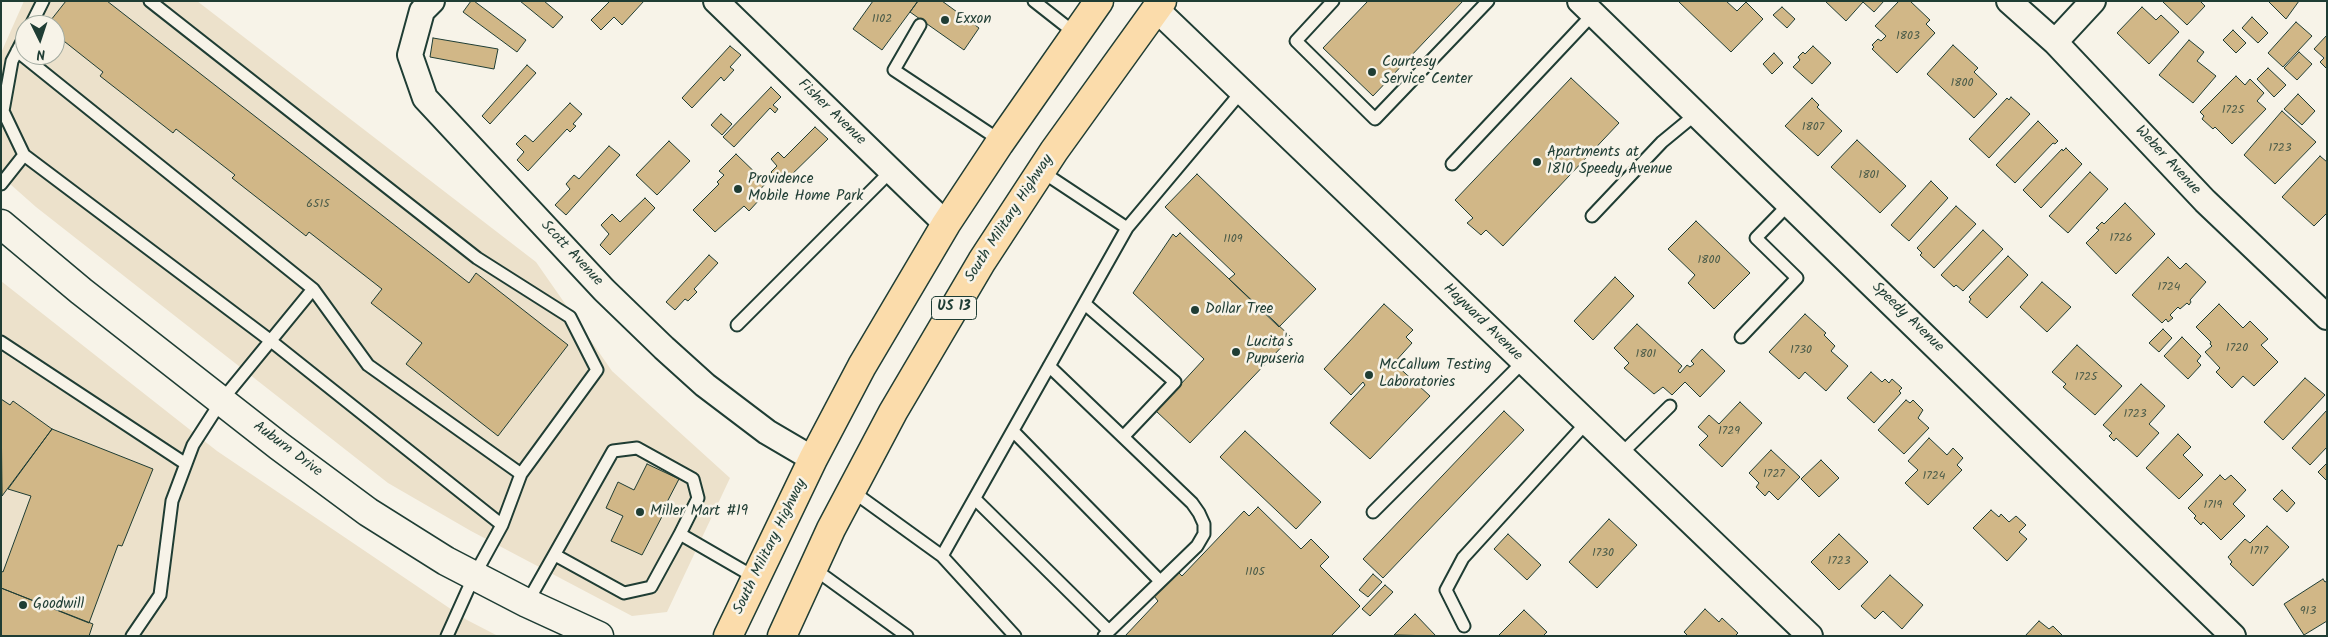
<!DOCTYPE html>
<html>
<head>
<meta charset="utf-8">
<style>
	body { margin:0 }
	#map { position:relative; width:2328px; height:637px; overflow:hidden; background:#f7f3e8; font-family:Kalam,sans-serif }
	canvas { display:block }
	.frame { position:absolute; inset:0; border:2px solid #1f3d34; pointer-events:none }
	.north { position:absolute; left:15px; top:15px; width:50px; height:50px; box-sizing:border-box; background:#f7f3e8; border:1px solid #a1aaa0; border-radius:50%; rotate:176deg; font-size:14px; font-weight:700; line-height:20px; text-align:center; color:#1f3d34 }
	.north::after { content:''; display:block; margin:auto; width:18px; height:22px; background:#1f3d34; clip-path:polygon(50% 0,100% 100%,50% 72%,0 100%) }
</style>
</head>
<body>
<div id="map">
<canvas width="2328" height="637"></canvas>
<div class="frame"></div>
<div class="north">N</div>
</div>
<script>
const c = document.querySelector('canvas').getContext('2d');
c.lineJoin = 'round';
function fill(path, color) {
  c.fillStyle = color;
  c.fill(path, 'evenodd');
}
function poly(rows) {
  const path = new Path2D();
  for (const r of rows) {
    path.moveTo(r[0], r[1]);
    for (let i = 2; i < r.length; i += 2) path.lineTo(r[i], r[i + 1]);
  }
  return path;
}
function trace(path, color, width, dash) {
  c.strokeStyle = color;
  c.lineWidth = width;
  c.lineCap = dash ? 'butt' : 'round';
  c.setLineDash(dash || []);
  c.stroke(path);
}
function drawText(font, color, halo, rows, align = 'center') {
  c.font = font + ' Kalam,sans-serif';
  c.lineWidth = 5;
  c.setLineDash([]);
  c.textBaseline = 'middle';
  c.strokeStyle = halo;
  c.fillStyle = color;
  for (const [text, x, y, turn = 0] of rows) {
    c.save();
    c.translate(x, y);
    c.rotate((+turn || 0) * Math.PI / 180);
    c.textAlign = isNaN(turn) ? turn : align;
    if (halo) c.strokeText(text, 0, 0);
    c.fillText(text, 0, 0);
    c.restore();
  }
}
const built = poly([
	[24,1,197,1,536,262,612,371,730,478,667,612,632,616,471,531,388,483,36,207,1,176,1,53],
	[25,25,55,25,55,55,25,55],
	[1,281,217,451,467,620,498,636,1,636]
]);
const building = poly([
	[66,1,107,1,469,283,476,273,568,345,498,436,406,364,422,343,371,303,382,289,309,232,306,236,232,178,235,175,176,129,173,133,100,76,103,72,55,34,55,25,47,25,66,1],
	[471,1,474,1,526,40,517,52,463,12,471,1],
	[520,1,544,1,563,17,553,28,520,1],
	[610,1,644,1,622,25,614,17,601,30,591,20,610,1],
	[873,1,918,1,882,50,853,29,873,1],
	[918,1,942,1,979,28,964,50,910,12,918,1],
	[1368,1,1463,1,1373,96,1323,48,1368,1],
	[1678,1,1726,1,1737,11,1746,2,1763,19,1731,52,1678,1],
	[1825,1,1884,1,1874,12,1863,2,1846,21,1825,1],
	[1899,1,1910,1,1930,20,1926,24,1935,33,1897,73,1872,49,1874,47,1872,45,1878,39,1881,41,1886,36,1875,26,1899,1],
	[2164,1,2200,1,2205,6,2187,25,2163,2,2164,1],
	[2268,1,2299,1,2286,19,2268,1],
	[1782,7,1795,19,1787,28,1773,15,1782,7],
	[2142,7,2156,20,2161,15,2179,32,2149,64,2117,33,2142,7],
	[2252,17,2268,33,2258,43,2242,28,2252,17],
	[2296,22,2312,36,2283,67,2268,53,2296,22],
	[2233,30,2246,43,2236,53,2223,40,2233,30],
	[2327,35,2327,69,2320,62,2324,58,2314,49,2327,35],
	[433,38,498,49,494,69,430,57,433,38],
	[2189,40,2204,52,2197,61,2216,76,2193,103,2159,75,2189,40],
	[1953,45,1978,68,1974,72,1997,94,1974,118,1927,74,1953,45],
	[730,46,741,55,730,67,734,70,724,81,721,77,692,108,682,98,730,46],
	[1813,46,1831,63,1812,84,1793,67,1800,60,1798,57,1803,52,1805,54,1813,46],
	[2299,52,2312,64,2297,80,2284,68,2299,52],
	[1774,53,1783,63,1772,74,1763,64,1774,53],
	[527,65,536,73,490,124,482,116,527,65],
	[2268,68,2286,85,2274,97,2257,79,2268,68],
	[2236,76,2245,85,2250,79,2264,93,2257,101,2266,109,2232,144,2215,127,2213,129,2202,119,2204,116,2200,112,2236,76],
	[1571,78,1619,123,1503,246,1486,230,1481,235,1467,223,1473,218,1455,200,1571,78],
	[771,87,781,97,773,105,778,109,775,113,770,108,734,147,723,137,771,87],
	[2298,94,2315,111,2302,125,2284,109,2298,94],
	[2011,97,2030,114,1989,158,1969,139,2007,98,2009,100,2011,97],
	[1812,98,1819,105,1817,107,1842,131,1818,156,1785,126,1812,98],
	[570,103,582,114,573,124,576,126,570,132,567,129,528,171,517,160,524,152,516,144,525,135,533,142,570,103],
	[2282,111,2316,142,2275,184,2244,155,2282,111],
	[721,114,732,124,722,135,711,125,721,114],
	[2038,121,2058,141,2055,144,2053,143,2015,183,1996,165,2038,121],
	[815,127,828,139,782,184,771,172,777,166,771,159,778,152,784,158,815,127],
	[1857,140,1906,186,1880,213,1831,167,1857,140],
	[669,141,690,161,657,195,636,175,669,141],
	[609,146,620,155,566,215,555,205,570,189,566,184,574,175,579,179,609,146],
	[2066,148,2082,164,2041,208,2023,190,2062,149,2063,151,2066,148],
	[736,154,766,183,756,194,761,198,749,211,744,206,715,232,693,210,719,184,717,182,724,175,719,171,736,154],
	[2320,156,2327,162,2327,213,2314,226,2282,197,2320,156],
	[2090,172,2108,189,2068,233,2049,216,2090,172],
	[1197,174,1316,289,1279,327,1229,279,1235,274,1165,207,1197,174],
	[1931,181,1948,198,1909,241,1891,225,1931,181],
	[645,198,655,208,610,255,600,245,609,234,601,225,612,214,620,222,645,198],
	[2125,203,2155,234,2116,274,2086,243,2099,230,2096,228,2102,222,2104,224,2125,203],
	[1956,206,1976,224,1934,268,1920,255,1922,253,1917,248,1956,206],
	[1696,221,1750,273,1714,309,1688,283,1695,275,1668,249,1696,221],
	[1983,230,2003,249,1963,291,1956,285,1954,287,1941,275,1983,230],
	[1180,233,1291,337,1190,443,1156,411,1204,359,1133,293,1173,234,1176,237,1180,233],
	[709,255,718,263,694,289,697,292,688,301,685,299,675,310,666,302,709,255],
	[2008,256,2028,275,1987,318,1969,302,1971,299,1969,297,2008,256],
	[2168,257,2180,269,2186,263,2206,282,2190,300,2191,302,2189,305,2187,303,2180,309,2178,307,2170,315,2173,318,2168,322,2166,319,2162,323,2132,295,2168,257],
	[1615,277,1634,296,1593,340,1574,321,1615,277],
	[2042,282,2071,307,2047,332,2020,307,2042,282],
	[1384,304,1413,330,1406,337,1412,343,1394,363,1430,396,1370,459,1330,423,1365,385,1363,382,1351,395,1324,369,1384,304],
	[2219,304,2243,328,2250,321,2268,339,2261,345,2278,362,2254,386,2243,376,2232,388,2216,372,2220,368,2205,352,2212,346,2210,344,2211,342,2196,327,2219,304],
	[1805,314,1826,333,1824,335,1835,346,1831,351,1848,366,1826,391,1805,372,1799,379,1769,352,1805,314],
	[1637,324,1682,366,1678,371,1680,373,1687,365,1690,367,1694,364,1691,361,1702,349,1725,371,1700,397,1685,382,1672,395,1663,387,1654,394,1624,368,1629,363,1614,348,1637,324],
	[2163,329,2172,338,2159,352,2149,343,2163,329],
	[2182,337,2201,356,2197,361,2201,365,2188,379,2164,356,2182,337],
	[2077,345,2122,386,2095,415,2063,387,2066,384,2052,372,2077,345],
	[1871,372,1882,382,1885,379,1889,383,1892,379,1902,388,1899,391,1901,393,1874,423,1847,398,1871,372],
	[2305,378,2325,395,2283,440,2264,422,2305,378],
	[2141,384,2165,406,2149,424,2159,433,2137,457,2116,438,2114,441,2109,436,2112,433,2103,425,2141,384],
	[1,399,10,405,13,401,52,429,2,496,1,399],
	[1906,400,1910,403,1913,400,1923,410,1918,418,1929,428,1904,454,1878,430,1906,400],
	[1740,402,1762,423,1722,467,1699,445,1708,436,1698,427,1709,415,1719,424,1740,402],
	[2327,410,2327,447,2310,465,2292,448,2327,410],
	[1504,411,1524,430,1383,578,1363,559,1504,411],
	[52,429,153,469,122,546,118,545,89,623,1,588,1,571,3,572,31,496,8,489,52,429],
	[1245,431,1321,502,1296,529,1220,457,1245,431],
	[2178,434,2191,447,2183,455,2203,475,2179,499,2146,468,2178,434],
	[1929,438,1947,455,1953,448,1963,458,1957,465,1962,470,1928,505,1905,483,1918,470,1908,461,1929,438],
	[1771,450,1800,477,1778,500,1769,491,1765,496,1756,487,1759,483,1749,473,1771,450],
	[1821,460,1839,478,1819,497,1801,479,1821,460],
	[2327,463,2327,481,2318,472,2327,463],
	[647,464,679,479,666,504,668,505,642,555,611,541,623,516,606,508,618,482,634,490,647,464],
	[2220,475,2225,480,2231,475,2246,490,2233,504,2245,516,2221,540,2203,522,2201,525,2194,518,2196,516,2188,508,2220,475],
	[2282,490,2295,503,2287,512,2273,499,2282,490],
	[1258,507,1301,549,1311,539,1329,557,1320,566,1360,606,1331,636,1125,636,1158,601,1154,596,1177,571,1182,576,1244,511,1249,516,1258,507],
	[1991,510,1999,517,2001,514,2009,522,2016,516,2026,525,2019,532,2027,539,2007,561,1973,528,1991,510],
	[1609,519,1637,545,1597,588,1569,562,1609,519],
	[2267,526,2289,547,2253,586,2230,564,2232,562,2228,557,2245,539,2250,543,2267,526],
	[1508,534,1541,565,1527,580,1494,549,1508,534],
	[1839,534,1868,562,1839,590,1811,562,1839,534],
	[1373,574,1382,582,1368,597,1359,590,1373,574],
	[1890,575,1923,605,1902,629,1883,611,1875,619,1861,606,1890,575],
	[2323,579,2325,582,2327,581,2327,621,2304,635,2284,604,2323,579],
	[1385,585,1393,592,1370,616,1362,609,1385,585],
	[1,588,93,624,89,636,1,636,1,588],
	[1705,609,1719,622,1722,618,1738,633,1735,636,1688,636,1684,632,1705,609],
	[1524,610,1547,632,1543,636,1498,636,1524,610],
	[1415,614,1436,636,1394,635,1415,614],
	[2039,621,2049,629,2053,626,2063,636,2025,636,2039,621]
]);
const lane = poly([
	[1034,1,1076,34],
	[1333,1,1296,41,1375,119,1488,1],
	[31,25,43,1],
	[920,25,894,70,1001,141],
	[25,36,12,61,3,111,24,155,271,341,502,525],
	[17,51,313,289],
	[1452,164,1593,14],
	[1041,171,1127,228],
	[1,184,24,155],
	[1592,216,1662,142,1696,114],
	[1085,304,1175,382,1123,437],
	[737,325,891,171],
	[1741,337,1797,278,1756,238,1789,204],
	[1,342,186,464],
	[1049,366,1192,503,1199,513,1204,524,1204,534,1197,546,1104,636],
	[1013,431,1160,581],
	[1621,454,1670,406],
	[852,491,942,556],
	[975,499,1109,631],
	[1373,512,1523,362],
	[555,555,624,593,651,587,680,534],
	[813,568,907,636],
	[527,603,613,451,637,448,693,479,698,498,680,534,756,578],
	[1464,626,1446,590,1463,558,1587,422],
	[132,636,160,595,172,501,193,445,222,400,313,289,368,365,521,474,597,370,570,317,477,258,150,1],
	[447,636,474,576,502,525,521,474],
	[1015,636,942,556,1127,228,1242,91]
]);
const street = poly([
	[432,1,422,11,410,55,425,98,604,290,664,348,705,385,767,432,813,459],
	[716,1,946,224],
	[1580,1,2233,636],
	[2009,1,2055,42,2205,201,2327,317],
	[1156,9,1810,636],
	[2055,42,2093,1]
]);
const secondary = poly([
	[1,224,81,291,279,446,368,512,446,561,527,603,599,636]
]);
const primary = poly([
	[728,636,813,459,862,366,946,224,999,144,1099,1],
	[782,636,831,529,893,412,982,261,1054,151,1162,1]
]);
const markers = [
	[945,20,5,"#1f3d34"],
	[1372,72,5,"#1f3d34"],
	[1537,162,5,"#1f3d34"],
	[738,189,5,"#1f3d34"],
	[1195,310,5,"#1f3d34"],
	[1236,352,5,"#1f3d34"],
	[1369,375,5,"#1f3d34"],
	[640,512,5,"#1f3d34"],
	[23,605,5,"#1f3d34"]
];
const numberNames = [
	["1102",882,20],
	["1803",1908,37],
	["1800",1962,84],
	["1725",2233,111],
	["1807",1813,128],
	["1723",2280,149],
	["1801",1869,176],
	["6515",318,205],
	["1726",2121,239],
	["1109",1233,240],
	["1800",1709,261],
	["1724",2169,288],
	["1720",2237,349],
	["1730",1801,351],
	["1801",1646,355],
	["1725",2086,378],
	["1723",2135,415],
	["1729",1729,432],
	["1727",1774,475],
	["1724",1934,477],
	["1719",2213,506],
	["1717",2259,552],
	["1730",1603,554],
	["1723",1839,562],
	["1105",1255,573],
	["913",2308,612]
];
const shields = [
	[954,308,45]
];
const shieldNames = [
	["US 13",954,308]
];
const poiNames = [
	["Exxon",955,20],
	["Courtesy",1382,63],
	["Service Center",1382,80],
	["Apartments at",1547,153],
	["1810 Speedy Avenue",1547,170],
	["Providence",748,180],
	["Mobile Home Park",748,197],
	["Dollar Tree",1205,310],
	["Lucita's",1246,343],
	["Pupuseria",1246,360],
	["McCallum Testing",1379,366],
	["Laboratories",1379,383],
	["Miller Mart #19",650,512],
	["Goodwill",33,605]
];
const streetNames = [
	["Fisher Avenue",831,113,44],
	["Weber Avenue",2167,161,47],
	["South Military Highway",1010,219,-57],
	["Scott Avenue",571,254,47],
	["Speedy Avenue",1907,318,44],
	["Hayward Avenue",1482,323,44],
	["Auburn Drive",287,450,37],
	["South Military Highway",771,547,-64]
];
fill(built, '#ece1cb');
fill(building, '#d1b787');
trace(building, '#1f3d34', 1);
trace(lane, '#1f3d34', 15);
trace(street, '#1f3d34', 28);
trace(secondary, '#1f3d34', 31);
trace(primary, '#1f3d34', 31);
trace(lane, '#f7f3e8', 11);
trace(street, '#f7f3e8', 24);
trace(secondary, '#f7f3e8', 28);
trace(primary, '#fbdcab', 28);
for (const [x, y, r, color] of markers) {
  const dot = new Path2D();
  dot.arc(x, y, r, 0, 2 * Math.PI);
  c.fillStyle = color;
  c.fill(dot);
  trace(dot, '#f7f3e8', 2);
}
drawText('12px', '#4c5c49', null, numberNames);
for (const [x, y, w] of shields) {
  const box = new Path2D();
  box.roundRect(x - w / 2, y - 11.5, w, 23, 4);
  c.fillStyle = '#f7f3e8';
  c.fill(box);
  trace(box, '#1f3d34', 1);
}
drawText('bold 14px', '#1f3d34', null, shieldNames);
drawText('15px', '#1f3d34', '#f7f3e8', poiNames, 'left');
drawText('15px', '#1f3d34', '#f7f3e8', streetNames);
</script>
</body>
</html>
